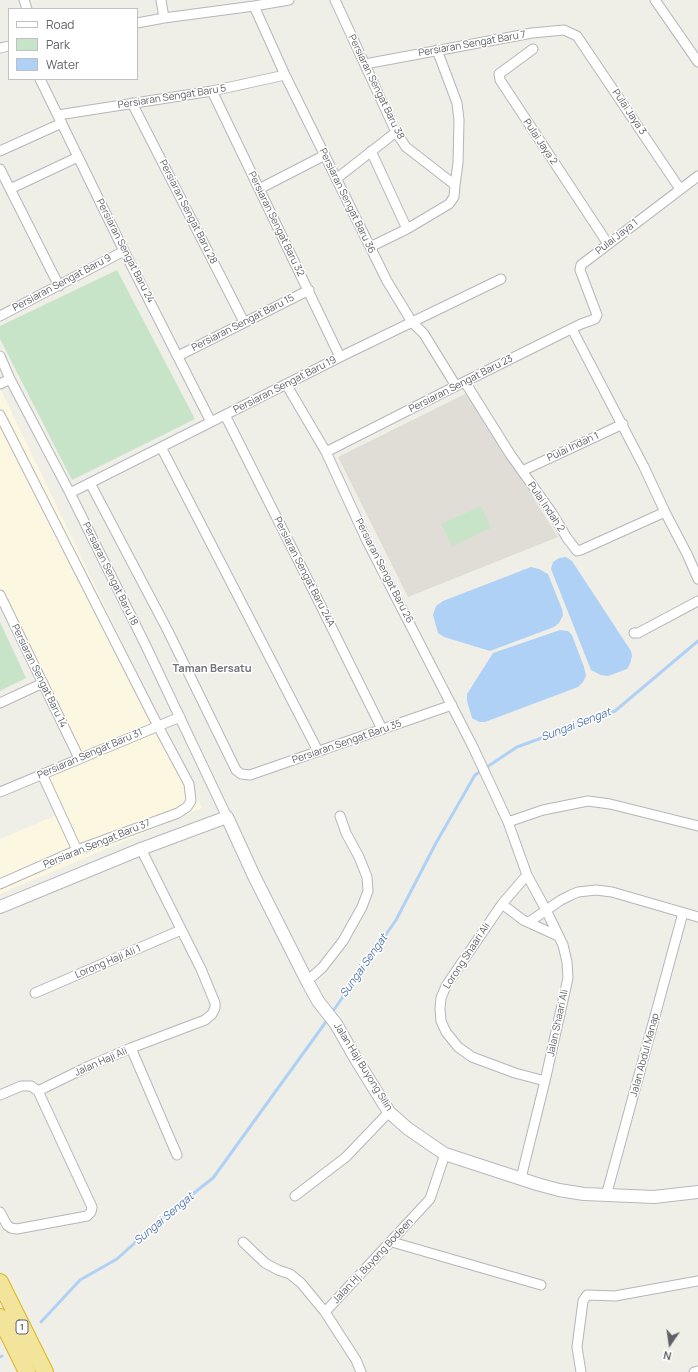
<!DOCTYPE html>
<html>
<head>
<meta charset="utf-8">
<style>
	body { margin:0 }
	#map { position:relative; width:698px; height:1372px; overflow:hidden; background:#efeee7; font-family:Manrope,sans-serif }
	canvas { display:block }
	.legend { position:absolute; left:8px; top:8px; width:130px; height:72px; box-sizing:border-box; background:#fff; border:1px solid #bfc0c2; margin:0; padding:5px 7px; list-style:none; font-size:12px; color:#5f6166 }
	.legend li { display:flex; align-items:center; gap:8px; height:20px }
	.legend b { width:20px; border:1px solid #bfc0c2 }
	.north { position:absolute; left:650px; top:1324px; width:40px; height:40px; -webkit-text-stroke:3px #fff; paint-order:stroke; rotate:193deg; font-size:11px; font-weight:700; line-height:16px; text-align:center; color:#5f6166 }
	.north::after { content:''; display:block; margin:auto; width:14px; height:18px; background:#5f6166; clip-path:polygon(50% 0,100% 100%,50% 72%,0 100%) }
</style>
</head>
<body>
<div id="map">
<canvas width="698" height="1372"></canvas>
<ul class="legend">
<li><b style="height:5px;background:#fff"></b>Road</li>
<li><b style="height:11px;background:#c7e4c9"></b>Park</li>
<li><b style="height:11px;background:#b0d1f6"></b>Water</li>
</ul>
<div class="north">N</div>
</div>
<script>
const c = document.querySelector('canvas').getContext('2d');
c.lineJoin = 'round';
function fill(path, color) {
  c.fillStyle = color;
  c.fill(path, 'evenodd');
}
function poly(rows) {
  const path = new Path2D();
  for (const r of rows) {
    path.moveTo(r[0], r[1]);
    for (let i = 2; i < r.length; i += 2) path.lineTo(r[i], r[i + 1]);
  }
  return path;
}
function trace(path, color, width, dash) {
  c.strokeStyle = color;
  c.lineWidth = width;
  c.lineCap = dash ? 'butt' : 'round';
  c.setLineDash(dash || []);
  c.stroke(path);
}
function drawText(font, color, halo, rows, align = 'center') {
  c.font = font + ' Manrope,sans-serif';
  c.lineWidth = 3;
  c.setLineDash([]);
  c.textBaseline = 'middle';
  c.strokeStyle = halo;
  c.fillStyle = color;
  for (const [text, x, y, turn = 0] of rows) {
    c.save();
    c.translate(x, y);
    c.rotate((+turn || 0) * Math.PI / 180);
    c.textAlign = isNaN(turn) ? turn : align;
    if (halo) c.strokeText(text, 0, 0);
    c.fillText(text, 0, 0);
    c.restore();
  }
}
const commercial = poly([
	[0,388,202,808,0,894,0,839,59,814,42,774,77,759,0,604]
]);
const education = poly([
	[467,393,558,537,408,597,338,457]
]);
const green = poly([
	[117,270,195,419,72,480,0,339,0,326],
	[481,506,491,528,452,546,441,524],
	[0,622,26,678,0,691]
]);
const water = poly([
	[566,557,572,561,631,651,632,656,630,664,627,669,608,676,601,675,591,670,551,569,553,562,559,558],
	[531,567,539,569,548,574,562,609,563,615,559,623,554,627,490,651,444,637,438,633,433,615,436,606,443,601],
	[560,630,568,631,572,635,584,667,586,676,583,682,578,687,485,722,479,722,472,718,467,701,467,694,493,653]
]);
const stream = poly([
	[331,1014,396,920,436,843,475,775,517,747,615,711,698,641],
	[41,1322,80,1280,117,1259,161,1219,213,1178,328,1019],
	[0,1357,2,1356]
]);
const street = poly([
	[24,0,27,9],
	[161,0,164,18],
	[335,0,396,132,406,147,455,185,454,197,449,204,407,229,370,247],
	[655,0,698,62],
	[254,6,285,75,387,281,412,322,424,334,456,386],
	[137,23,164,18,254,6,289,0],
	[0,48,9,46],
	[533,49,499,74,500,80,608,244],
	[437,50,457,103,459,120,458,163,455,185],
	[365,64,532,33,564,30,577,36,680,189],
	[40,79,124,251,211,422],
	[212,91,340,357],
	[132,103,244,322],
	[58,115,212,91,285,75],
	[0,151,62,123],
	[371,151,407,229],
	[0,169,59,286],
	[336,179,396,132],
	[10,189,78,157],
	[259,189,325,155],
	[0,316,124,251],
	[572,329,644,467,665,512,687,554,698,579],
	[0,356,10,379,70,493,145,644,227,817],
	[178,356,309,290],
	[465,382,510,454,552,513,567,538,577,551,581,550,665,512],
	[0,384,10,379],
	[286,384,326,452,367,541,473,747,508,822,527,875,546,910,563,945,567,962,568,978,545,1081,521,1178],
	[0,415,158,726,189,784,191,801,187,807,178,813,77,850,0,884],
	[225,415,304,572,382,729],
	[161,447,318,751],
	[326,452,456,386,581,324,595,319,597,315,580,270,581,265,698,176],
	[522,471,623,424],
	[90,483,168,631,236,770,241,774,250,775,452,705],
	[70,493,340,357,501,279],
	[0,595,79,758],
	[634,633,638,633,698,601],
	[0,703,43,683],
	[42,774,77,850],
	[0,792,180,717],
	[508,822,543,810,588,801,610,804,698,826],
	[527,875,502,904,454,974,446,986,441,998,440,1009,441,1021,446,1032,458,1047,472,1057,515,1073,545,1081],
	[502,904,523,920,558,936],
	[529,922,561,900,571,895,578,892,596,890,612,892,698,917],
	[307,981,322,968,343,941,362,907,368,891,367,877,359,857,346,833,340,816],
	[35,993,181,930],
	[131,1048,177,1155],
	[0,1095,21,1086,31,1086,38,1091],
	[295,1196,346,1157,389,1112],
	[606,1196,683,913],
	[0,1212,7,1225,11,1228,17,1229,87,1216,91,1212,92,1207,38,1091,89,1066,131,1048,205,1020,212,1014,215,1008,215,1003,201,969,141,849],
	[243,1242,265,1263,278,1270,290,1274,301,1283,325,1312,430,1199,445,1154],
	[392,1242,541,1285],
	[325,1312,356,1360,361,1372],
	[581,1372,577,1347,583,1301,587,1295,615,1296,698,1281],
	[694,1372,698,1371]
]);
const secondary = poly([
	[0,907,141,849,227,817,254,876,307,981,318,1001,336,1024,356,1059,389,1112,407,1128,430,1144,445,1154,537,1184,559,1190,584,1194,654,1197,698,1192]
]);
const highway = poly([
	[0,1282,45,1372],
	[0,1317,27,1372]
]);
const shields = [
	[22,1327,12]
];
const shieldNames = [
	["1",22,1327]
];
const streetNames = [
	["Persiaran Sengat Baru 7",472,44,-10],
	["Persiaran Sengat Baru 38",376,87,64],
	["Persiaran Sengat Baru 5",172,97,-9],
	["Pulai Jaya 3",629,112,56],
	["Pulai Jaya 2",540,142,56],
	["Persiaran Sengat Baru 36",347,201,64],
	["Persiaran Sengat Baru 28",188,212,63],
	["Persiaran Sengat Baru 32",276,224,64],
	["Pulai Jaya 1",617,237,-38],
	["Persiaran Sengat Baru 24",125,251,63],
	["Persiaran Sengat Baru 9",62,283,-28],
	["Persiaran Sengat Baru 15",243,323,-27],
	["Persiaran Sengat Baru 23",461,384,-27],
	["Persiaran Sengat Baru 19",285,385,-27],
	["Pulai Indah 1",573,447,-25],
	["Pulai Indah 2",546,507,56],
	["Persiaran Sengat Baru 26",384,571,63],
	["Persiaran Sengat Baru 24A",304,572,63],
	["Persiaran Sengat Baru 18",110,574,64],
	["Persiaran Sengat Baru 14",39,676,64],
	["Persiaran Sengat Baru 35",347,742,-19],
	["Persiaran Sengat Baru 31",90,754,-23],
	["Persiaran Sengat Baru 37",97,844,-22],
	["Lorong Shaari Ali",467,956,-57],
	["Lorong Haji Ali 1",108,962,-23],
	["Jalan Shaari Ali",558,1023,-78],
	["Jalan Abdul Manap",645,1055,-75],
	["Jalan Haji Ali",101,1062,-24],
	["Jalan Haji Buyong Silin",363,1067,58],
	["Jalan Hj. Buyong Bodeen",373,1261,-47]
];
const neighbourhoodNames = [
	["Taman Bersatu",212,669]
];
const waterNames = [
	["Sungai Sengat",576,725,-21],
	["Sungai Sengat",364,966,-55],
	["Sungai Sengat",164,1219,-40]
];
fill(commercial, '#fbf7e1');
fill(education, '#dfddd6');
fill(green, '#c7e4c9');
fill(water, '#b0d1f6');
trace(stream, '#b0d1f6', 3);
trace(street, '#b4b6ba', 11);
trace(secondary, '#b6b8bd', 14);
trace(highway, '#deb418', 18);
trace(street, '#fff', 9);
trace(secondary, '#fff', 12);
trace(highway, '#f2e59b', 16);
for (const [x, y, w] of shields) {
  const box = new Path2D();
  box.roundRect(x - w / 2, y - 7, w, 14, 3);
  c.fillStyle = '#fff';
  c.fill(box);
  trace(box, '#5f6166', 1);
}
drawText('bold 9px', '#5f6166', null, shieldNames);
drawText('10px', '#5f6166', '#fff', streetNames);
drawText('bold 11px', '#707378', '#fff', neighbourhoodNames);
drawText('italic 11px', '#5176b0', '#fff', waterNames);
</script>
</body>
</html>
